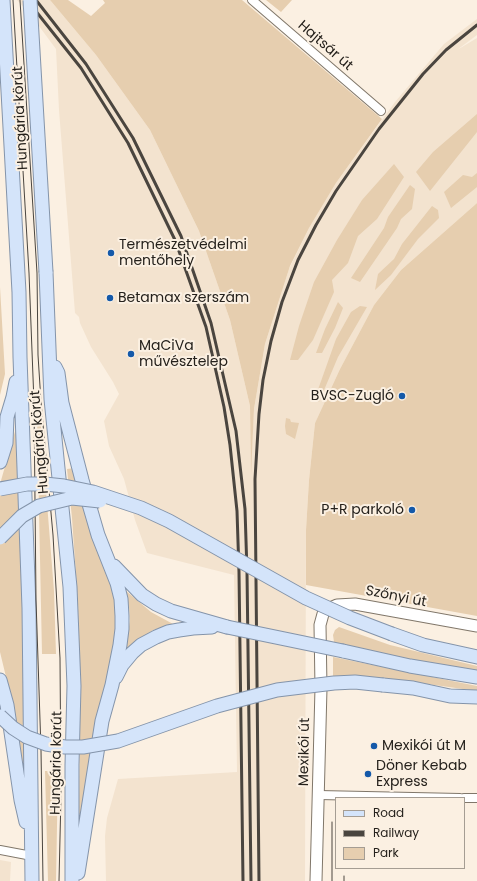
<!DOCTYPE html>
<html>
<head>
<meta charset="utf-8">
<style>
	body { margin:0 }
	#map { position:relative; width:477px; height:881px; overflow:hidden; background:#fbf0e2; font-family:Poppins,sans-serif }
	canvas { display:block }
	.legend { position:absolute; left:335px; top:797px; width:130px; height:72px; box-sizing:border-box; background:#fbf0e2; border:1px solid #a59d93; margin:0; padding:5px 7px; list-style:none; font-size:12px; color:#25211c }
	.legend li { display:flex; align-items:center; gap:8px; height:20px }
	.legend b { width:20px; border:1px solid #a59d93 }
</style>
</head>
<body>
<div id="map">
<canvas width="477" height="881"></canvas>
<ul class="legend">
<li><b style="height:5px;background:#d4e4fa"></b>Road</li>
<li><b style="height:5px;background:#4a453f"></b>Railway</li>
<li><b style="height:11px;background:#e6ceaf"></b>Park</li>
</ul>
</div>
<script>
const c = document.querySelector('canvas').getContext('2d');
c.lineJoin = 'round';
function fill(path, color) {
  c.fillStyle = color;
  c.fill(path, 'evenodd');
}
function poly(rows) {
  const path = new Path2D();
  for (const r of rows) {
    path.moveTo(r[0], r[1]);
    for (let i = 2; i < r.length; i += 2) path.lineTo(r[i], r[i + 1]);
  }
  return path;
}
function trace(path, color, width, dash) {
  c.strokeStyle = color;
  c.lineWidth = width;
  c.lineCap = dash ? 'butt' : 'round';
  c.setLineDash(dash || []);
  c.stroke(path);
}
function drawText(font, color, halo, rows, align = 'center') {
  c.font = font + ' Poppins,sans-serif';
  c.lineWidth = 4;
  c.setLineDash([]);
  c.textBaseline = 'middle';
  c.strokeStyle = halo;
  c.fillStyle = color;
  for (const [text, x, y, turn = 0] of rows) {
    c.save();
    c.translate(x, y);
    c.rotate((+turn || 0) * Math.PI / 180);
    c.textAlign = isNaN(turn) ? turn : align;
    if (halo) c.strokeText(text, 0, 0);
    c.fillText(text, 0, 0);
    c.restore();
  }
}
const built = poly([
	[17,0,50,0,96,55,150,130,199,231,230,320,250,406,251,464,254,409,265,344,289,269,309,228,336,183,395,102,444,44,477,19,477,35,457,50,477,38,477,203,401,270,374,305,340,369,315,423,309,480,306,530,305,881,106,881,105,836,107,818,118,779,237,772,234,575,147,553,135,520,124,479,109,446,104,421,119,394,113,382,91,347,80,323,79,317,75,313,59,110,56,49,33,18],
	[0,860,11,862,10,881,0,881]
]);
const green = poly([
	[50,0,68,0,91,16,105,3,103,0,242,0,382,119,336,183,309,228,290,266,265,344,254,409,251,475,250,406,230,320,199,231,150,130,96,55],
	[266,0,292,0,281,12],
	[477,114,477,132,430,191,416,172,433,152],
	[394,164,404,177,377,219,358,236,348,263,332,280,334,292,313,340,298,360,290,360,299,326,314,282,337,240,362,200],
	[477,173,477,187,451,208,444,192,463,175,472,177],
	[410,185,415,189,412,209,401,219,397,228,360,282,351,278,384,228,388,217],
	[477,203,477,616,306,585,306,530,309,480,315,423,340,369,374,305,401,270],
	[432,206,438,210,439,218,418,239,391,275,375,290,378,274,394,259,402,244],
	[0,287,5,374,0,395],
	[338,302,343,308,335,328,322,353,316,353,325,329],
	[360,306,367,307,338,357,319,402,315,398,336,339,351,312],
	[37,415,40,415,54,591,56,654,42,654],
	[286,418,290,419,291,422,299,423,295,439,286,434,285,426],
	[16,428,28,765,22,766,7,681,0,652,0,484],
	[75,468,86,517,96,548,112,578,118,637,84,815,79,814,80,704,78,604,72,518,67,469],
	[125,590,151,612,173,624,153,630,124,655,130,621,129,607],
	[339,627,390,645,477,666,477,673,408,660,334,642,333,635,335,630],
	[333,657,477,686,477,691,385,678,356,677,333,678],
	[45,771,58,771,56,881,48,881]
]);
const minor = poly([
	[252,0,381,111],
	[319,795,460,798],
	[464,798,477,798],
	[0,850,32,856]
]);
const tertiary = poly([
	[316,881,321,688,320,625,323,614,326,610,337,605,355,604,477,626]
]);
const primary = poly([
	[3,0,19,292,20,357,29,608,32,881],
	[46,272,51,399,70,587,74,686,72,765,72,881],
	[55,367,58,373,62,403,82,480,98,535,117,583,121,599,122,616,122,629,120,645,112,685,102,721,78,873],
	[0,462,6,443,7,417,13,397,16,382],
	[114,566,142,595,156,604,171,611,227,627],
	[392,634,423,645,477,657],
	[343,651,410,666,477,677],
	[116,677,122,665,132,653,141,645,156,637,168,632,179,630,193,628,212,627],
	[0,680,7,705,21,800,26,822],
	[383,685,413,688,450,696,477,697]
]);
const tram = poly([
	[13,0,29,273,34,403,36,600,41,750,43,881],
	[20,0,37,273,38,355,41,402,53,535,60,658,61,795,59,881],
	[332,881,332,822],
	[344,881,344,876]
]);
const rail = poly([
	[27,0,81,68,128,143,175,240,206,327,224,407,230,445,237,511,239,572,243,881],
	[36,0,86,64,133,138,181,236,211,323,236,431,245,509,247,572,251,881],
	[259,881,255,479,259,414,263,380,271,341,282,302,298,260,316,225,336,191,379,129,423,74,446,50,477,25]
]);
const primaryBridge = poly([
	[30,0,46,272],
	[0,489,27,484,45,484,64,486,93,492,141,508,169,521,306,598,350,618,392,634],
	[0,538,22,516,39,506,72,498,100,501],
	[227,627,343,651],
	[0,716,13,728,27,737,46,744,65,747,83,747,118,741,217,706,277,690,334,683,355,682,383,685]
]);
const markers = [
	[111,253,4,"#1459a9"],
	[110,298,4,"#1459a9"],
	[131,354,4,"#1459a9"],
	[402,396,4,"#1459a9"],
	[412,510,4,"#1459a9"],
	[374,746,4,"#1459a9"],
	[368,774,4,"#1459a9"]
];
const streetNames = [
	["Hajtsár út",325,46,41],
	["Hungária körút",21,118,-93],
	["Hungária körút",40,442,-95],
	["Szőnyi út",396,597,11],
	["Mexikói út",305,752,-89],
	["Hungária körút",57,763,-89]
];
const poiNames = [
	["Természetvédelmi",119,245],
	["mentőhely",119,261],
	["Betamax szerszám",118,298],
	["MaCiVa",139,346],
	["művésztelep",139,362],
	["BVSC-Zugló",394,396,"right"],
	["P+R parkoló",404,510,"right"],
	["Mexikói út M",382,746],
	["Döner Kebab",376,766],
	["Express",376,782]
];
fill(built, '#f3e3cf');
fill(green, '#e6ceaf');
trace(minor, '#80776a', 10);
trace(tertiary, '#80776a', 13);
trace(primary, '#8494aa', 15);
trace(minor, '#fff', 8);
trace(tertiary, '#fff', 11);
trace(primary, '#d4e4fa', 13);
trace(tram, '#4a453f', 1);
trace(rail, '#4a453f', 3);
trace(primaryBridge, '#8494aa', 15, []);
trace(primaryBridge, '#d4e4fa', 13);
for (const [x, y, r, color] of markers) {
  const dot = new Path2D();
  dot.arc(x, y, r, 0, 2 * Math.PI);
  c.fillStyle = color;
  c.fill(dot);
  trace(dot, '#fbf0e2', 1.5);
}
drawText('14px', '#25211c', '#fbf0e2', streetNames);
drawText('14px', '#25211c', '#fbf0e2', poiNames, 'left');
</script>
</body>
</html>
